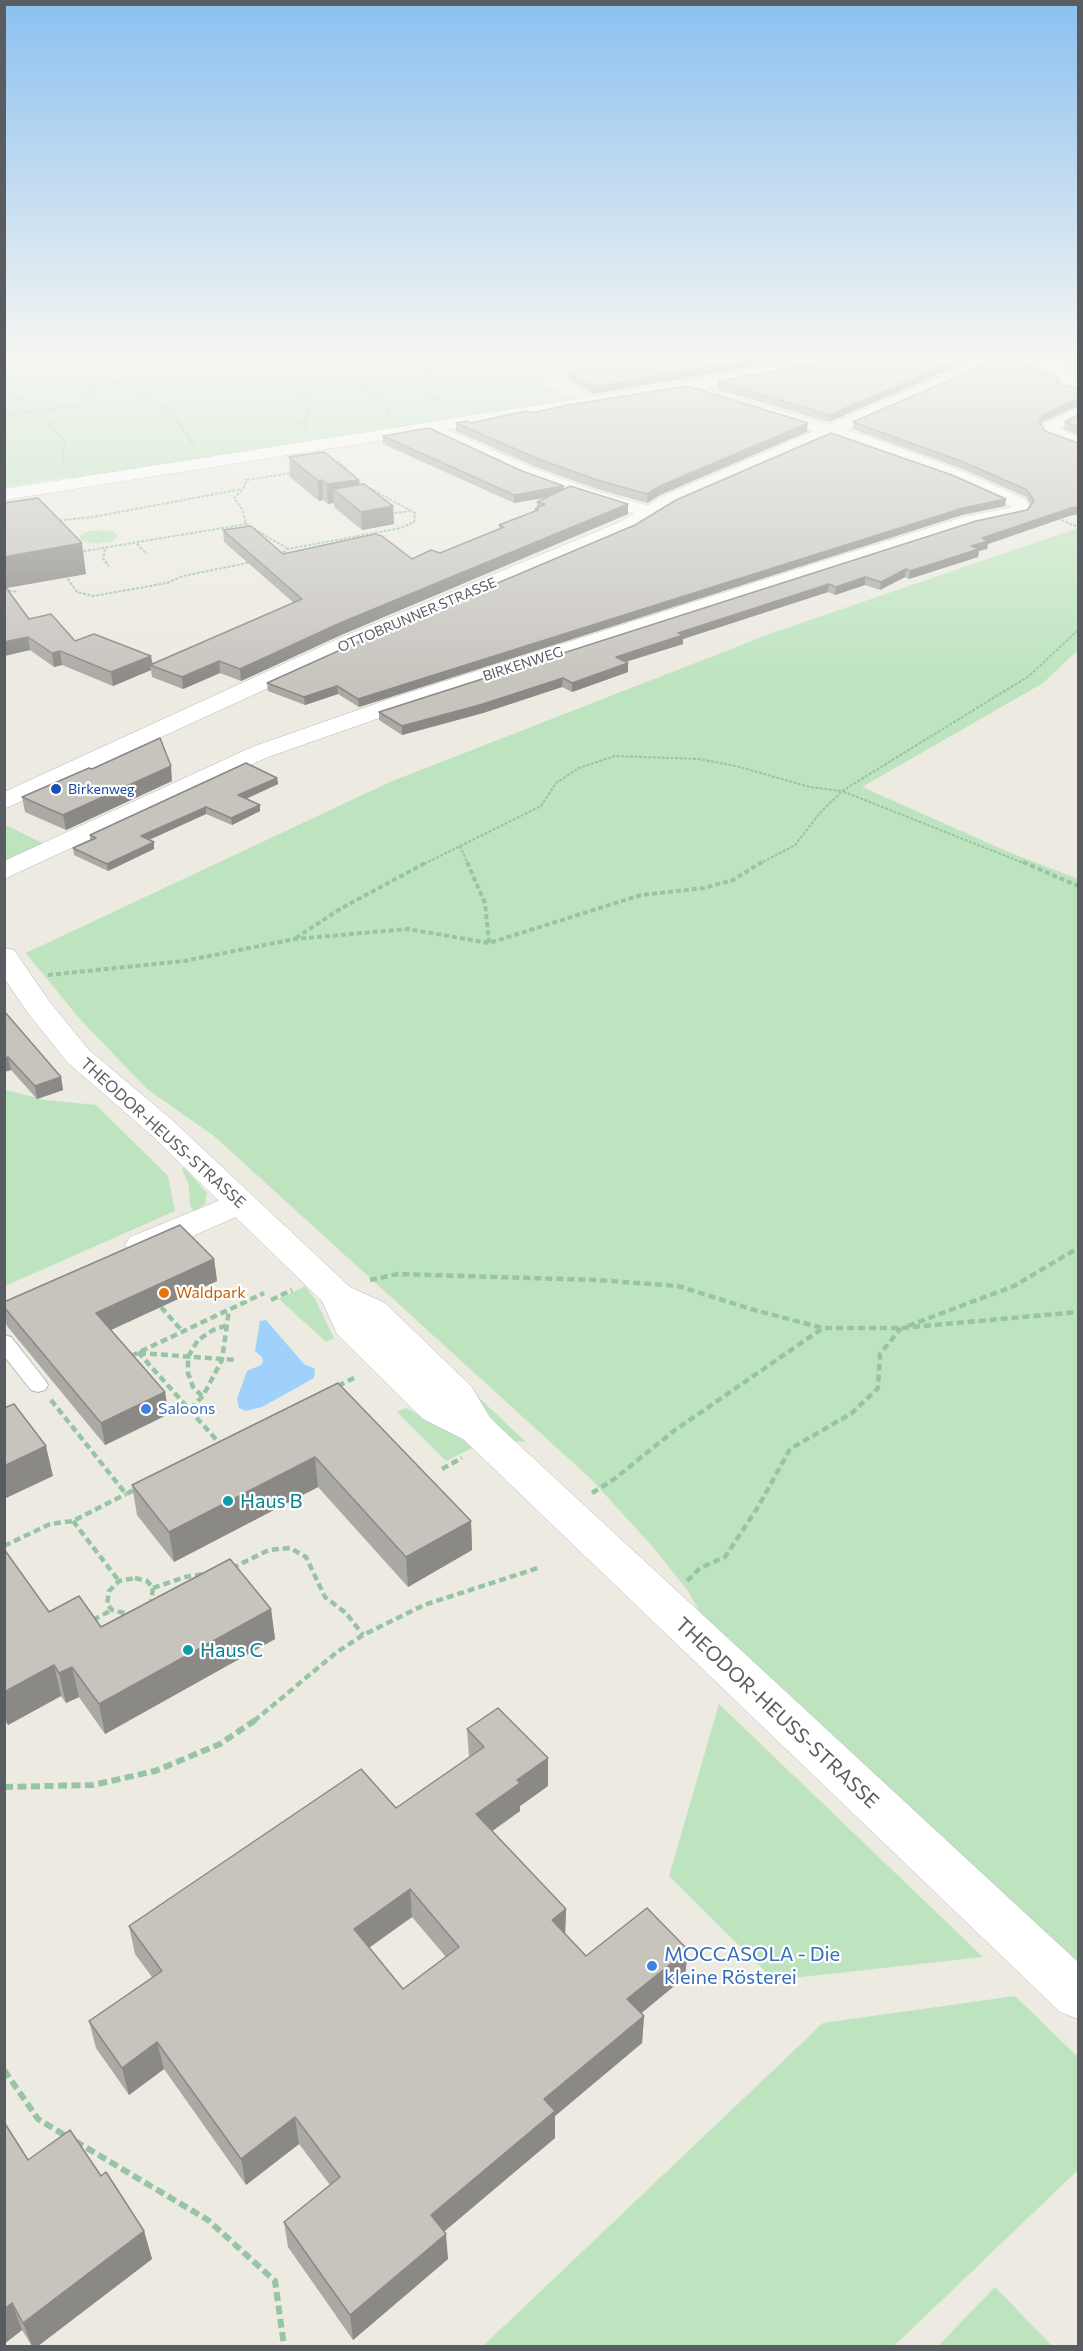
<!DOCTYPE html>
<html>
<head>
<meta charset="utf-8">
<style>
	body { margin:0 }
	#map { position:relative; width:1083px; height:2351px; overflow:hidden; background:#eceae1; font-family:Commissioner,sans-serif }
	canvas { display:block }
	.frame { position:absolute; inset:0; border:6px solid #595d61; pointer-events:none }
</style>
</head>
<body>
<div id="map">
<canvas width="1083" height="2351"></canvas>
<div class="frame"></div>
</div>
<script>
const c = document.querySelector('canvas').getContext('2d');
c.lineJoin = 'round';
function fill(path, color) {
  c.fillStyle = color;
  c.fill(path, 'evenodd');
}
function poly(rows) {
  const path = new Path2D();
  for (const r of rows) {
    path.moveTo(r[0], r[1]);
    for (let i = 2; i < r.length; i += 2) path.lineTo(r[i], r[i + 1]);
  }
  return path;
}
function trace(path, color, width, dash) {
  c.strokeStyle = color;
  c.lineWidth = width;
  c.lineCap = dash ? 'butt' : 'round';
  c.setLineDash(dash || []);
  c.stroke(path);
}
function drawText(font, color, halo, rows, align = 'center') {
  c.font = font + ' Commissioner,sans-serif';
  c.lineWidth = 4.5;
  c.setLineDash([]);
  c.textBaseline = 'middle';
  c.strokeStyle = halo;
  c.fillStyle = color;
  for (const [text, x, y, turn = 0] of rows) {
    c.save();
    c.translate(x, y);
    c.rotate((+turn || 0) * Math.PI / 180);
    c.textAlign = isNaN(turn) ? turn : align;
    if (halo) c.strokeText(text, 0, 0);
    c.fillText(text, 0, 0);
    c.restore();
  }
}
const green = poly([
	[5,357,704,357,537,380,576,400,74,480,71,477,5,487],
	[1078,528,1078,650,1043,683,862,787,1011,853,1078,879,1078,1966,791,1696,703,1618,688,1591,652,1546,591,1479,214,1136,147,1089,78,1017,26,953,390,782,772,633],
	[100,530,112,531,118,536,113,541,97,544,84,542,79,537,85,532],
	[5,825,45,844,5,861],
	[5,1090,46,1100,96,1105,168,1176,175,1211,5,1286],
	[184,1168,207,1193,205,1204,194,1211,190,1206,189,1186,182,1169],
	[305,1286,315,1299,334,1338,326,1342,279,1299],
	[459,1379,526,1442,511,1441],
	[406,1408,454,1434,474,1447,446,1461,397,1412],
	[719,1704,983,1957,774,1980,669,1876],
	[1015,1996,1078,2057,1078,2170,894,2346,483,2346,823,2023],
	[995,2287,1052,2346,938,2346]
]);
const water = poly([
	[266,1320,304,1364,315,1369,314,1378,262,1407,246,1411,239,1408,237,1399,247,1371,261,1365,263,1361,262,1357,255,1351,260,1321]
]);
const pathFar3 = poly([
	[258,357,273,367,312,406,303,424,307,427],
	[323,357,338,365,356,380,388,410,387,416],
	[416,361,431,370,405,382,445,405],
	[273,367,385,365,416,361,413,357],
	[431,370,499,357],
	[124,381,172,414,194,445],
	[4,391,32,405,65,441,62,464],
	[4,415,82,405,91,388,124,381,145,373,260,358],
	[337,461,346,468,341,472],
	[247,480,292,473],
	[390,514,409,511],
	[1057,518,1078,527],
	[55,521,93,517,242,489],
	[246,524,288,549],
	[137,544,147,554],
	[105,549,103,559,109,566],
	[79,552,246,524,242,509,234,498,243,489,247,480,244,478],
	[279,555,288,549,401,528,414,522,415,513,355,480],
	[65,575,77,592,93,596,167,583,183,576,252,562],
	[4,590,18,592],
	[460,846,468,864],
	[424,864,541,806,556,783,579,768,615,756,699,759,736,766,810,787,841,791],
	[759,864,795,845,820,813,842,791],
	[1026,864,842,791,1029,676,1078,630]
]);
const pathFar2 = poly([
	[467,862,485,903,489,943],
	[1023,862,1078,886],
	[296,938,340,909,427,862],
	[48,975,184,961,295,939,408,929,489,943,641,895,704,888,733,880,762,862]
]);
const pathFar1 = poly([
	[370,1280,398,1274,596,1280,678,1286,754,1310,823,1328,901,1328,1078,1312],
	[271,1300,292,1290],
	[161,1307,183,1332],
	[908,1326,1014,1286,1078,1248],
	[138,1352,221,1445],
	[139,1353,236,1360],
	[131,1356,264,1293],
	[338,1386,354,1378],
	[202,1396,193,1387,188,1373,188,1357,198,1340,213,1330,228,1325],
	[51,1400,126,1494,136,1489],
	[190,1409,203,1396,222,1360,229,1310],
	[442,1469,462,1458],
	[592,1493,613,1480,675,1430,823,1328],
	[73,1521,119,1581],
	[4,1546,50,1524,73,1521,126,1494],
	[232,1568,269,1550,290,1548,306,1557,325,1597,346,1613,363,1635],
	[135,1578,147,1581,153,1588,151,1602,142,1610,129,1614,112,1610,107,1604,109,1591,119,1581,135,1578],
	[687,1581,700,1568,725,1557,758,1507,790,1449,852,1413,878,1388,880,1354,901,1328],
	[153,1588,185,1577,204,1574],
	[93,1620,112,1610],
	[254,1721,337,1652,363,1635,424,1605,541,1567]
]);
const path = poly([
	[4,1787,93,1785,155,1771,220,1744,257,1719],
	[4,2070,38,2119,66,2136],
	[75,2141,208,2220,275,2281,284,2346]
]);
const lane = poly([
	[4,1335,11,1337,45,1380,48,1385,45,1390,38,1392,31,1390,4,1356,4,1335]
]);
const street = poly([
	[1023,357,1047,357,1060,362,1070,379,1078,382,1078,392,1058,385,1048,368,1026,360,1023,357],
	[765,406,873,438,964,472,1025,499,1031,508,1024,516,974,526,818,575,408,708,268,757,4,879,4,861,252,747,392,698,804,567,963,517,1012,507,952,480,861,446,759,415,757,411,759,407,765,406],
	[1078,408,1078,419,1059,429,1078,437,1078,448,1045,436,1040,428,1043,424,1078,408],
	[430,422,535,469,596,491,656,508,658,512,656,516,649,518,642,516,582,499,523,477,424,431,421,427,424,423,430,422],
	[240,1192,252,1196,257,1203,252,1210,154,1253,142,1256,130,1253,125,1245,130,1237,240,1192]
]);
const secondary = poly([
	[825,357,861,357,853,362,685,392,4,500,4,489,685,382,825,357],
	[986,357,1008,357,1005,360,675,505,634,530,358,647,4,809,4,792,342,637,620,522,661,497,986,357],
	[4,948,14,950,49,1001,89,1050,171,1119,350,1287,385,1303,471,1386,491,1419,1078,1962,1078,2019,1060,2012,463,1439,423,1419,337,1334,322,1301,149,1133,67,1062,28,1013,4,978,4,948]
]);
const wall = poly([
	[666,357,593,394,568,380,568,373],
	[852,357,829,422,717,389,718,381],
	[1059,384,1078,388,1078,406,1042,422,1041,424,1045,431,1078,443,1078,514,1069,516,988,544,987,549,979,551,978,557,909,579,905,577,880,590,865,585,835,595,828,592,683,639,683,644,626,662,628,672,572,692,562,687,483,713,402,735,379,720,379,712,1027,510,1031,505,1026,497,965,470,853,429,853,422],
	[531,413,807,432,660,495,647,503,597,489,536,467,456,431,456,423,471,423],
	[1078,415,1078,435,1064,429,1065,422],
	[383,436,563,489,628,504,628,514,341,635,241,681,220,673,183,689,152,677,151,670,113,686,62,665,54,667,30,650,4,656,4,503,86,574,7,588,29,619,75,641,152,664,294,603,224,542,223,530,283,554,412,559,440,553,499,529,499,525,535,511,535,509,537,508,537,502,545,498,514,503,383,444],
	[289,457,359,485,394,524,362,530,334,507,334,503,328,504,323,500,319,501,290,477],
	[1005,506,962,515,359,707,338,694,305,705,268,691,267,683,635,525],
	[92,769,172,781,66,830,25,812,22,797],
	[277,778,278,784,246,799,260,805,260,811,232,825,206,814,149,840,154,849,108,871,74,855,73,848,90,840,90,835],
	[4,1011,61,1077,63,1090,37,1099,11,1070,4,1072],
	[214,1259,217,1281,111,1330,169,1414,105,1445,7,1326,4,1317,4,1302],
	[338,1383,471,1521,472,1550,408,1587,318,1487,174,1562,137,1515,132,1485],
	[4,1549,49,1612,101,1627,271,1609,275,1639,105,1734,79,1697,66,1703,61,1696,8,1725,4,1720],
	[467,1729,548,1786,520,1806,520,1811,492,1831,566,1909,565,1934,586,1956,685,1977,641,2013,644,2016,642,2043,555,2116,555,2138,444,2231,448,2259,353,2340,288,2247,284,2222,330,2185,299,2144,246,2185,164,2069,129,2095,96,2048,89,2021,152,1977,135,1954,129,1926,396,1808,469,1757],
	[412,1917,446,1957,403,1989,369,1948],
	[28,2160,101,2176,144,2231,152,2259,38,2346,32,2346,22,2330,4,2344]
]);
const shadedWall = poly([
	[767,357,809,357,593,394,593,387],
	[964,357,979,357,829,422,829,415],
	[1078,399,1078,406,1042,422,1038,428,1039,421,1043,415],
	[808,423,807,432,660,495,647,503,647,494,660,486],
	[322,480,323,500,319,501,318,481],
	[359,480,360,500,333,489,334,503,328,504,327,484],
	[564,486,563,494,514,503,514,495],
	[1006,499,1005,506,962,515,359,707,358,699,963,508],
	[628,504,628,514,341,635,241,681,240,669,340,623],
	[393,506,394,524,362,530,361,512],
	[1078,507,1078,514,1069,516,988,544,987,549,979,551,978,557,909,579,910,571,971,546,982,538,1071,508],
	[82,543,86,574,6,588,4,578,4,557],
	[906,569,905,577,880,590,881,582],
	[865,577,865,585,835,595,836,587],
	[829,584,828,592,683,639,683,644,615,665,616,657,678,633],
	[28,637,30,650,4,656,4,642],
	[60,651,62,665,54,667,52,653],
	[151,656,153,666,150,665,151,670,113,686,111,672],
	[219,661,220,673,183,689,182,677],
	[628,663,628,672,572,692,572,683],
	[563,678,562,687,483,713,402,735,402,726],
	[337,686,338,694,305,705,304,697],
	[171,766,172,781,66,830,63,815],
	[277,778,278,784,239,802,238,795],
	[260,805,260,811,232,825,231,818],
	[206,807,206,814,142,843,141,836],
	[154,842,154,849,108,871,107,864],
	[8,1057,11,1070,4,1072,4,1058],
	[61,1077,63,1090,37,1099,35,1086],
	[214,1259,217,1281,100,1335,96,1313],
	[165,1392,169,1414,105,1445,101,1423],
	[46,1446,53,1476,4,1499,4,1466],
	[315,1457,318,1487,174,1562,169,1532],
	[471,1521,472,1550,408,1587,406,1557],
	[271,1609,275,1639,105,1734,99,1704],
	[54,1665,61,1696,8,1725,4,1713,4,1692],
	[72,1667,79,1697,66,1703,59,1673],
	[548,1758,548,1786,520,1806,520,1811,477,1842,476,1814,517,1780],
	[410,1889,412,1917,357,1956,354,1929],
	[566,1909,565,1937,552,1920],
	[688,1950,685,1977,626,2026,627,1999],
	[644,2016,642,2043,555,2116,555,2138,433,2241,431,2215,544,2099],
	[157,2042,164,2069,129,2095,122,2068],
	[295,2117,299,2144,246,2185,241,2159],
	[144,2231,152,2259,38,2346,32,2346,23,2323],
	[446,2234,448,2259,353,2340,350,2315],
	[12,2303,22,2330,4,2344,4,2309]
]);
const building = poly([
	[666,357,767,357,593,387,568,373,666,357],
	[852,357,964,357,829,415,718,381,852,357],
	[1003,357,1054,375,1060,381,1055,383,1078,388,1078,399,1043,415,1039,421,1045,431,1078,443,1078,507,1071,508,982,538,988,541,971,546,979,549,910,571,906,569,881,582,865,577,836,587,829,584,678,633,683,635,616,657,628,663,572,683,563,678,483,704,402,726,379,712,976,521,1027,510,1034,501,1027,490,966,463,853,422,1003,357],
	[687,386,808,423,660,486,647,494,597,480,536,458,456,423,468,421,471,423,526,411,531,413,568,405,687,386],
	[1078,415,1078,427,1065,422,1078,415],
	[429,428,522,471,564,486,514,495,383,436,429,428],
	[831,433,952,475,1006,499,963,508,358,699,337,686,304,697,267,683,358,642,635,525,676,500,831,433],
	[324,452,359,480,327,484,322,480,318,481,289,457,324,452],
	[364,484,393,506,361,512,333,489,364,484],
	[570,486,628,504,340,623,240,669,219,661,182,677,150,665,302,599,223,530,251,526,283,554,375,534,382,536,412,559,431,550,440,553,504,527,499,525,538,510,535,509,545,504,537,502,570,486],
	[38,498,82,543,4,557,4,503,38,498],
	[4,585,29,619,51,614,75,641,94,634,151,656,111,672,60,651,52,653,28,637,4,642,4,585],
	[160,738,171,766,63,815,22,797,89,768,92,769,160,738],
	[246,763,277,778,238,795,260,805,231,818,206,807,141,836,154,842,107,864,73,848,96,838,90,835,246,763],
	[4,1011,61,1077,35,1086,8,1057,4,1058,4,1011],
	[180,1225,214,1259,96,1313,165,1392,101,1423,4,1307,4,1302,180,1225],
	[338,1383,471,1521,406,1557,315,1457,169,1532,132,1485,338,1383],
	[14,1404,46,1446,4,1466,4,1408,14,1404],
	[4,1549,49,1612,79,1596,101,1627,230,1559,271,1609,99,1704,72,1667,59,1673,54,1665,4,1692,4,1549],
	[498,1708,548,1758,517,1780,520,1783,476,1814,566,1909,552,1920,586,1956,647,1908,688,1950,627,1999,644,2016,544,2099,555,2111,431,2215,446,2234,350,2315,284,2222,340,2177,295,2117,241,2159,157,2042,122,2068,89,2021,162,1971,129,1926,361,1769,396,1808,484,1747,467,1729,498,1708],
	[410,1889,459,1947,403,1989,354,1929,410,1889],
	[4,2122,28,2160,70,2130,101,2176,106,2172,144,2231,23,2323,12,2303,4,2309,4,2122]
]);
const markers = [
	[56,789,6,"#1a4fb4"],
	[164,1293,6,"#e8710a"],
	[146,1409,6,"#3f7fe0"],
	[228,1501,6,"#0f9aa8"],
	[188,1650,6,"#0f9aa8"],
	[652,1966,6,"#3f7fe0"]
];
const farStreetnames = [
	["OTTOBRUNNER STRASSE",417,615,-23],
	["BIRKENWEG",523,664,-18]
];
const farTransitnames = [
	["Birkenweg",68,789]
];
const streetNames = [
	["THEODOR-HEUSS-STRASSE",163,1133,42]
];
const foodNames = [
	["Waldpark",176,1293]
];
const shopNames = [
	["Saloons",158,1409]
];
const nearCulturenames = [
	["Haus B",240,1501],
	["Haus C",200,1650]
];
const nearStreetnames = [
	["THEODOR-HEUSS-STRASSE",777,1713,43]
];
const nearShopnames = [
	["MOCCASOLA - Die",664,1954],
	["kleine Rösterei",664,1977]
];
fill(green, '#bde4bf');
fill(water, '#a0d1fd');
trace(lane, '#b4b7bb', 2);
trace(street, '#b4b7bb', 1);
trace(secondary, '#b5b7bd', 1);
trace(pathFar3, '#97c4a5', 2, [3, 1.5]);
trace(pathFar2, '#97c4a5', 4, [5, 3]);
trace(pathFar1, '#97c4a5', 4.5, [7, 4]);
trace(path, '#97c4a5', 6, [9, 4.5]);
fill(lane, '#fff');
fill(street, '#fff');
fill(secondary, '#fff');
fill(wall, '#aba9a3');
fill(shadedWall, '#8b8985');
fill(building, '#c7c4be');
trace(building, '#8b8985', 1.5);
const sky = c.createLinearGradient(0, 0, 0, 686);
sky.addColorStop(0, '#8bc0f0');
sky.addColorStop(0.52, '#f6f6f2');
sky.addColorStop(1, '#f6f6f200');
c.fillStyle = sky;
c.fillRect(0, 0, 1083, 686);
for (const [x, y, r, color] of markers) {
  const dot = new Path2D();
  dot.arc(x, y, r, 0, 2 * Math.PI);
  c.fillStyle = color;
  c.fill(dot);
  trace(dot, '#fff', 2);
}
drawText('14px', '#595d61', '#fff', farStreetnames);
drawText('14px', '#164399', '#fff', farTransitnames, 'left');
drawText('16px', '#595d61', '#fff', streetNames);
drawText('16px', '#c56008', '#fff', foodNames, 'left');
drawText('16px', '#366cbe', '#fff', shopNames, 'left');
drawText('20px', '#0d838f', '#fff', nearCulturenames, 'left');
drawText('20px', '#595d61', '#fff', nearStreetnames);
drawText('20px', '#366cbe', '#fff', nearShopnames, 'left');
</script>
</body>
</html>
